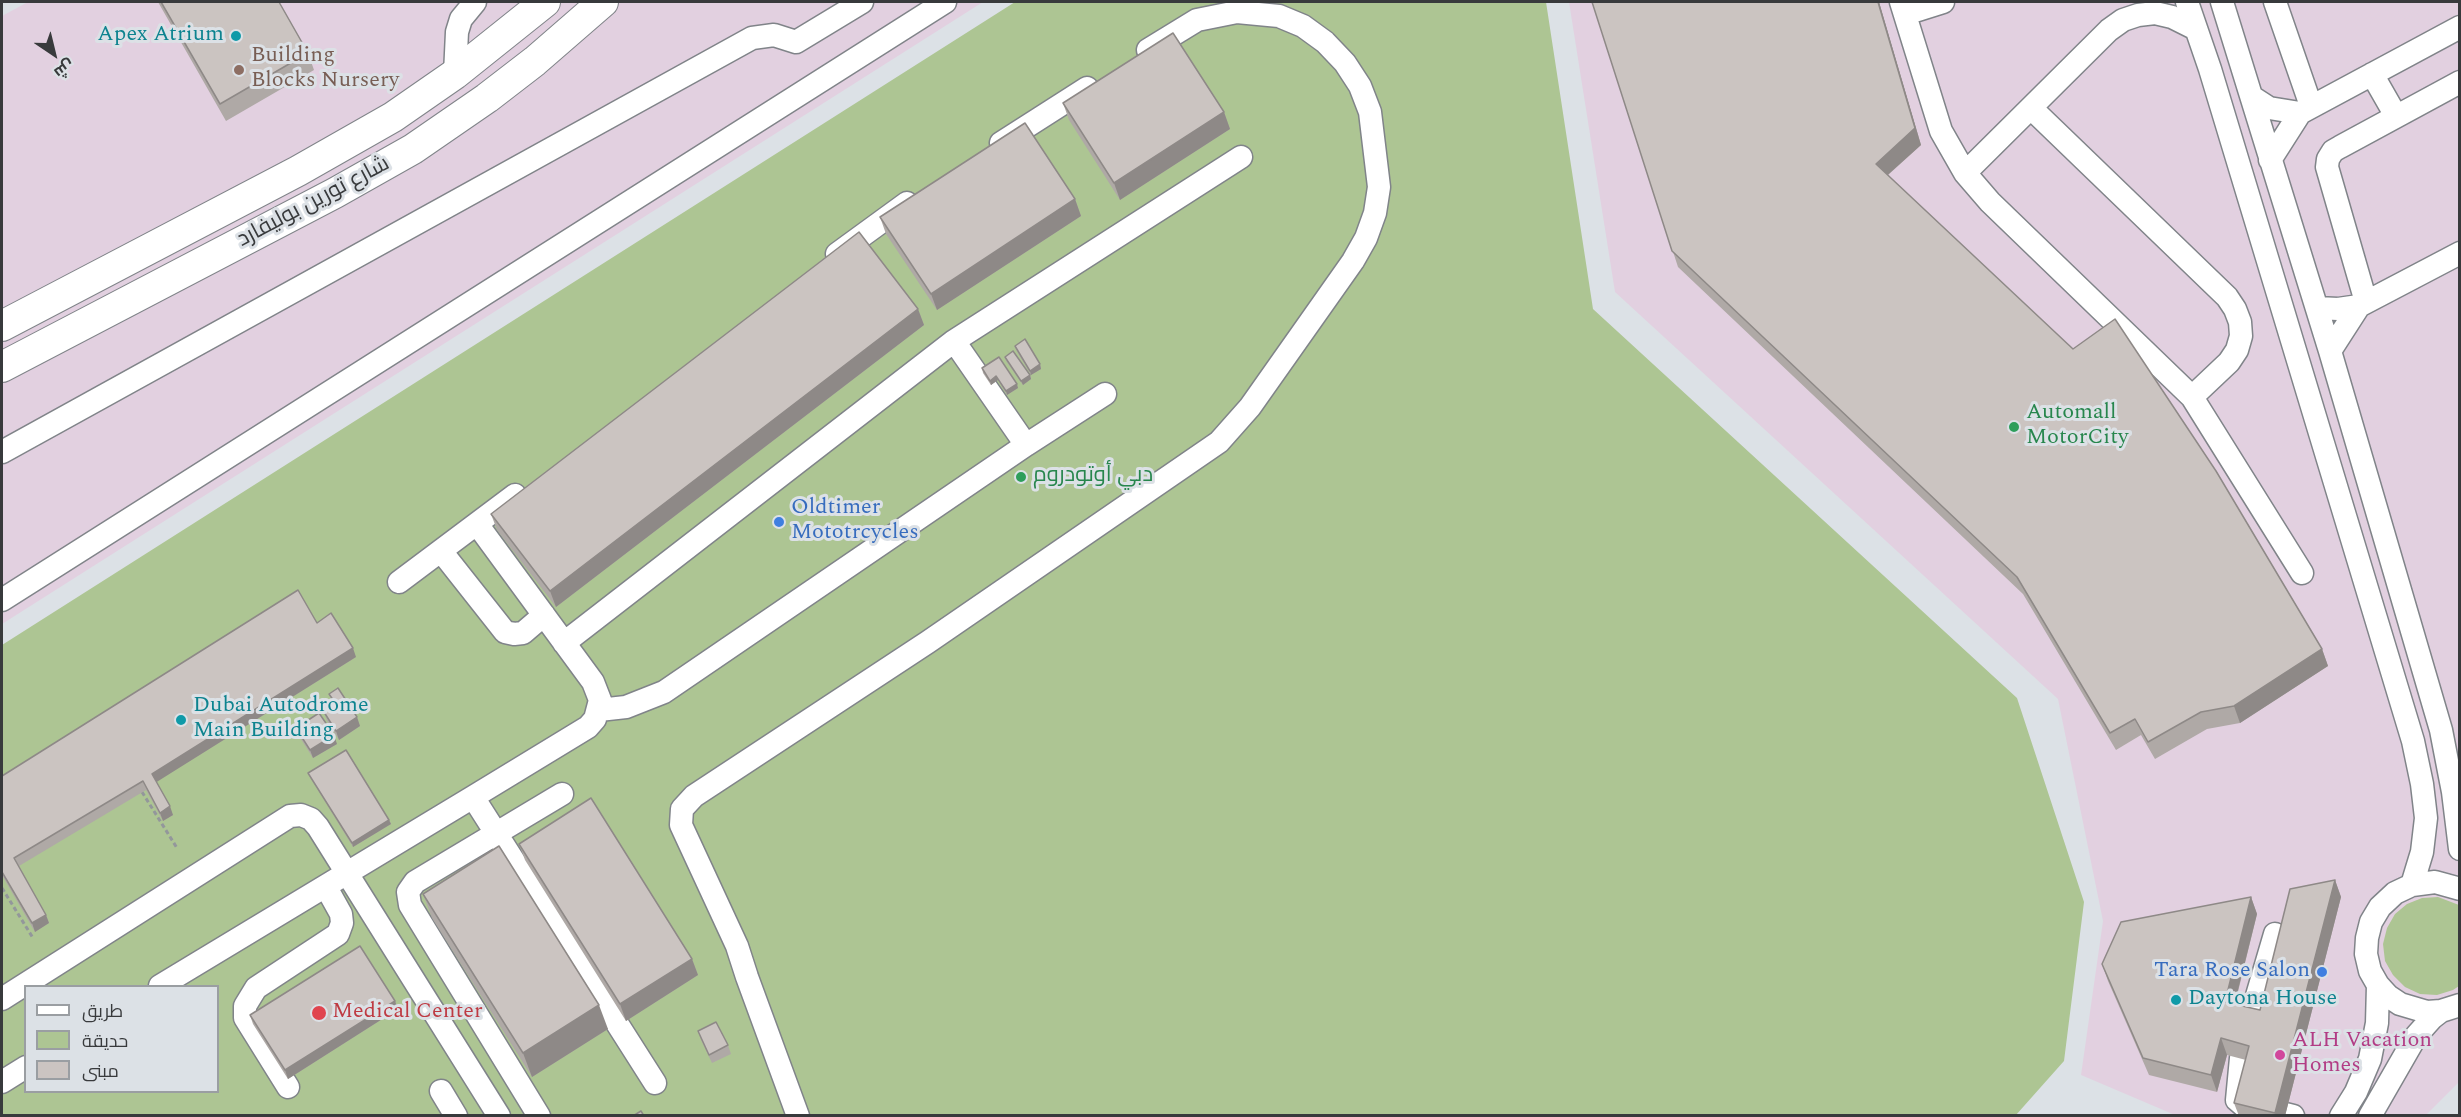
<!DOCTYPE html>
<html>
<head>
<meta charset="utf-8">
<style>
	body { margin:0 }
	#map { position:relative; width:2461px; height:1117px; overflow:hidden; background:#dce1e6; font-family:Spectral,Cairo,serif }
	canvas { display:block }
	.frame { position:absolute; inset:0; border:3px solid #383a3c; pointer-events:none }
	.legend { position:absolute; left:24px; top:985px; width:195px; height:108px; box-sizing:border-box; background:#dce1e6; border:2px solid #9a9ea2; margin:0; padding:8px 10px; list-style:none; font-size:18px; color:#383a3c }
	.legend li { display:flex; align-items:center; gap:12px; height:30px }
	.legend b { width:30px; border:2px solid #9a9ea2 }
	.north { position:absolute; left:24px; top:24px; width:60px; height:60px; -webkit-text-stroke:4px #dce1e6; paint-order:stroke; rotate:145deg; font-size:16px; font-weight:700; line-height:24px; text-align:center; color:#383a3c }
	.north::after { content:''; display:block; margin:auto; width:21px; height:27px; background:#383a3c; clip-path:polygon(50% 0,100% 100%,50% 72%,0 100%) }
</style>
</head>
<body>
<div id="map">
<canvas width="2461" height="1117"></canvas>
<div class="frame"></div>
<ul class="legend">
<li><b style="height:8px;background:#fff"></b>طريق</li>
<li><b style="height:16px;background:#adc593"></b>حديقة</li>
<li><b style="height:16px;background:#cbc4c1"></b>مبنى</li>
</ul>
<div class="north">ش</div>
</div>
<script>
const c = document.querySelector('canvas').getContext('2d');
c.lineJoin = 'round';
function fill(path, color) {
  c.fillStyle = color;
  c.fill(path, 'evenodd');
}
function poly(rows) {
  const path = new Path2D();
  for (const r of rows) {
    path.moveTo(r[0], r[1]);
    for (let i = 2; i < r.length; i += 2) path.lineTo(r[i], r[i + 1]);
  }
  return path;
}
function trace(path, color, width, dash) {
  c.strokeStyle = color;
  c.lineWidth = width;
  c.lineCap = dash ? 'butt' : 'round';
  c.setLineDash(dash || []);
  c.stroke(path);
}
function drawText(font, color, halo, rows, align = 'center') {
  c.font = font + ' Spectral,Cairo,serif';
  c.lineWidth = 6;
  c.setLineDash([]);
  c.textBaseline = 'middle';
  c.strokeStyle = halo;
  c.fillStyle = color;
  for (const [text, x, y, turn = 0] of rows) {
    c.save();
    c.translate(x, y);
    c.rotate((+turn || 0) * Math.PI / 180);
    c.textAlign = isNaN(turn) ? turn : align;
    if (halo) c.strokeText(text, 0, 0);
    c.fillText(text, 0, 0);
    c.restore();
  }
}
const commercial = poly([
	[28,2,983,2,2,624,2,16],
	[1569,2,2459,2,2460,1081,2426,1115,2175,1115,2081,1075,2103,921,2058,699,1615,292]
]);
const green = poly([
	[1015,2,1546,2,1593,309,2017,698,2084,902,2064,1061,2016,1115,2,1116,2,645],
	[26,986,218,986,218,1092,26,1092],
	[2438,897,2459,905,2459,986,2453,990,2437,995,2420,994,2405,987,2393,975,2385,961,2383,944,2387,928,2395,914,2407,904,2422,898]
]);
const path = poly([
	[142,792,177,848],
	[2,888,33,938]
]);
const minor = poly([
	[1901,2,1941,131,1965,173,1990,202,2192,397,2302,573],
	[2187,2,2210,69,2413,741,2422,784,2426,818,2422,852,2412,885],
	[2222,2,2330,351,2441,730,2453,792,2460,849],
	[2275,2,2311,106],
	[1905,14,1943,2],
	[455,74,457,32,461,19,475,2],
	[2372,74,2396,116],
	[2252,97,2269,108,2300,113],
	[2031,108,2227,297,2235,309,2240,322,2241,336,2237,350,2229,362,2192,397],
	[1001,143,1087,88],
	[2270,160,2300,113,2460,27],
	[1965,173,2109,30,2123,20,2138,15,2155,13,2172,17,2196,29],
	[837,254,907,203],
	[2366,302,2327,167,2328,159,2333,151,2340,147,2460,82],
	[2317,308,2338,309,2359,306,2460,253],
	[954,341,1026,445],
	[2330,351,2359,306],
	[2,452,752,38,774,35,796,42,862,2],
	[441,551,505,632,514,634,523,633,544,615],
	[399,582,515,495],
	[2,600,945,2],
	[564,643,954,341,1241,157],
	[599,710,626,707,664,692,1026,445,1105,394],
	[473,797,655,1083],
	[2460,889,2435,882,2412,885,2395,893,2380,907,2371,922,2367,938,2366,954,2370,971,2378,985,2388,996,2400,1004,2427,1012,2441,1011,2460,1005],
	[160,986,473,797,588,727,595,719,600,700,593,682,477,524],
	[2,999,290,816,301,815,311,819,318,827,499,1116],
	[2249,1023,2275,934],
	[2241,1058,2237,1100,2244,1106],
	[2,1082,26,1067],
	[288,1087,245,1018,245,1006,256,988,338,934,342,923,341,914,326,887],
	[441,1091,456,1116],
	[2285,1114,2293,1116],
	[539,1116,410,905,408,892,415,882,562,794],
	[798,1116,747,977,737,946,681,825,682,809,694,796,928,642,1219,442,1250,407,1353,261,1366,238,1375,213,1379,187,1370,112,1360,86,1345,63,1325,42,1303,26,1279,16,1237,12,1197,20,1148,50],
	[2341,1116,2356,1092,2370,1059,2377,1023,2378,985],
	[2370,1116,2416,1036,2432,1018,2441,1011]
]);
const major = poly([
	[2,326,298,171,393,117,455,74,545,2],
	[2,367,335,193,413,149,487,98,535,61,603,2]
]);
const wall = poly([
	[158,2,279,2,308,53,314,70,226,121],
	[1592,2,1879,2,1921,145,1888,175,2322,649,2328,666,2240,723,2207,729,2155,759,2141,735,2116,750,2023,594,1678,267],
	[1063,103,1224,112,1230,129,1120,200,1069,120],
	[1075,199,1081,216,937,310,886,234,880,217],
	[918,309,924,325,556,607,497,530,491,514],
	[1015,346,1040,364,1041,369,1031,375,1016,350],
	[1005,357,1030,375,1031,379,1023,385,1006,361],
	[982,368,1018,388,1007,395,998,380,991,385,983,373],
	[356,657,156,782,173,815,163,821,146,790,19,866,46,915,49,923,35,932,3,877,2,878,2,776],
	[329,694,357,717,360,726,339,740,327,721,324,712,334,705],
	[296,728,337,744,313,758,299,736],
	[308,773,389,820,391,824,353,847,310,777],
	[519,844,692,959,698,975,626,1021,525,860],
	[2335,880,2341,897,2285,1116,2239,1116,2234,1103,2246,1060,2227,1055,2217,1092,2149,1075,2108,981,2102,964,2251,897,2257,914,2235,1004,2260,1010],
	[423,894,608,1029,532,1077,432,918],
	[395,1001,398,1009,288,1079,253,1024,250,1015],
	[698,1031,728,1045,731,1054,712,1063,701,1040]
]);
const shadedWall = poly([
	[1878,2,1879,2,1921,145,1882,180,1876,164],
	[1224,112,1230,129,1120,200,1114,183],
	[1075,199,1081,216,937,310,931,294],
	[918,309,924,325,556,607,550,591],
	[1040,364,1041,369,1031,375,1030,371],
	[1030,375,1031,379,1023,385,1021,381],
	[996,376,998,380,991,385,990,381],
	[1017,384,1018,388,1007,395,1006,391],
	[353,648,356,657,155,783,152,774],
	[2322,649,2328,666,2240,723,2234,706],
	[357,717,360,726,339,740,336,731],
	[334,735,337,744,313,758,310,750],
	[170,806,173,815,163,821,160,813],
	[389,820,391,824,353,847,352,843],
	[2335,880,2341,897,2285,1116,2276,1116,2275,1113],
	[2251,897,2257,914,2231,1018,2225,1002],
	[46,915,49,923,35,932,32,923],
	[692,959,698,975,626,1021,620,1004],
	[395,1001,398,1009,288,1079,285,1070],
	[599,1005,608,1029,532,1077,523,1053],
	[2221,1038,2227,1055,2217,1092,2211,1075]
]);
const building = poly([
	[161,2,279,2,308,53,220,104,161,2],
	[1592,2,1878,2,1915,128,1876,164,2073,349,2115,319,2216,471,2322,649,2234,706,2201,712,2148,742,2135,719,2110,733,2017,577,1672,251,1592,2],
	[1173,33,1224,112,1114,183,1063,103,1173,33],
	[1025,123,1075,199,931,294,880,217,1025,123],
	[859,232,918,309,550,591,491,514,859,232],
	[1025,339,1040,364,1030,371,1015,346,1025,339],
	[1013,351,1030,375,1021,381,1005,357,1013,351],
	[999,357,1017,384,1006,391,996,376,990,381,982,368,999,357],
	[298,590,317,623,331,613,353,648,152,774,170,806,160,813,143,781,14,858,46,915,32,923,2,872,2,776,298,590],
	[338,688,357,717,336,731,324,712,336,704,329,694,338,688],
	[319,713,334,735,310,750,296,728,319,713],
	[346,750,389,820,352,843,308,773,346,750],
	[591,798,692,959,620,1004,519,844,591,798],
	[499,846,599,1005,523,1053,423,894,499,846],
	[2335,880,2275,1113,2234,1103,2249,1046,2221,1038,2211,1075,2143,1058,2102,964,2121,922,2251,897,2225,1002,2260,1010,2290,889,2335,880],
	[360,946,395,1001,285,1070,250,1015,360,946],
	[716,1022,728,1045,709,1055,698,1031,716,1022],
	[641,1111,644,1116,633,1116,641,1111]
]);
const markers = [
	[236,36,6,"#0f9aa8"],
	[239,70,6,"#8d6e63"],
	[2014,427,6,"#2e9e5b"],
	[1021,477,6,"#2e9e5b"],
	[779,522,6,"#3f7fe0"],
	[181,720,6,"#0f9aa8"],
	[2322,972,6,"#3f7fe0"],
	[2176,1000,6,"#0f9aa8"],
	[319,1013,8,"#e0444e"],
	[2280,1055,6,"#d1479c"]
];
const cultureNames = [
	["Apex Atrium",224,36,"right"],
	["Dubai Autodrome",193,707],
	["Main Building",193,732],
	["Daytona House",2188,1000]
];
const educationNames = [
	["Building",251,57],
	["Blocks Nursery",251,82]
];
const streetNames = [
	["شارع تورين بوليفارد",314,203,-28]
];
const leisureNames = [
	["Automall",2026,414],
	["MotorCity",2026,439],
	["دبي أوتودروم",1033,477]
];
const shopNames = [
	["Oldtimer",791,509],
	["Mototrcycles",791,534],
	["Tara Rose Salon",2310,972,"right"]
];
const healthNames = [
	["Medical Center",332,1013]
];
const hotelNames = [
	["ALH Vacation",2292,1042],
	["Homes",2292,1067]
];
fill(commercial, '#e2d0e0');
fill(green, '#adc593');
trace(minor, '#808489', 25);
trace(major, '#808489', 32);
trace(path, '#93979b', 3, [4.5, 3]);
trace(minor, '#fff', 22);
trace(major, '#fff', 30);
fill(wall, '#afa9a6');
fill(shadedWall, '#8e8987');
fill(building, '#cbc4c1');
trace(building, '#8e8987', 1.5);
for (const [x, y, r, color] of markers) {
  const dot = new Path2D();
  dot.arc(x, y, r, 0, 2 * Math.PI);
  c.fillStyle = color;
  c.fill(dot);
  trace(dot, '#dce1e6', 2);
}
drawText('22px', '#0d838f', '#dce1e6', cultureNames, 'left');
drawText('22px', '#785e54', '#dce1e6', educationNames, 'left');
drawText('22px', '#383a3c', '#dce1e6', streetNames);
drawText('22px', '#27864d', '#dce1e6', leisureNames, 'left');
drawText('22px', '#366cbe', '#dce1e6', shopNames, 'left');
drawText('22px', '#be3a42', '#dce1e6', healthNames, 'left');
drawText('22px', '#b23c85', '#dce1e6', hotelNames, 'left');
</script>
</body>
</html>
